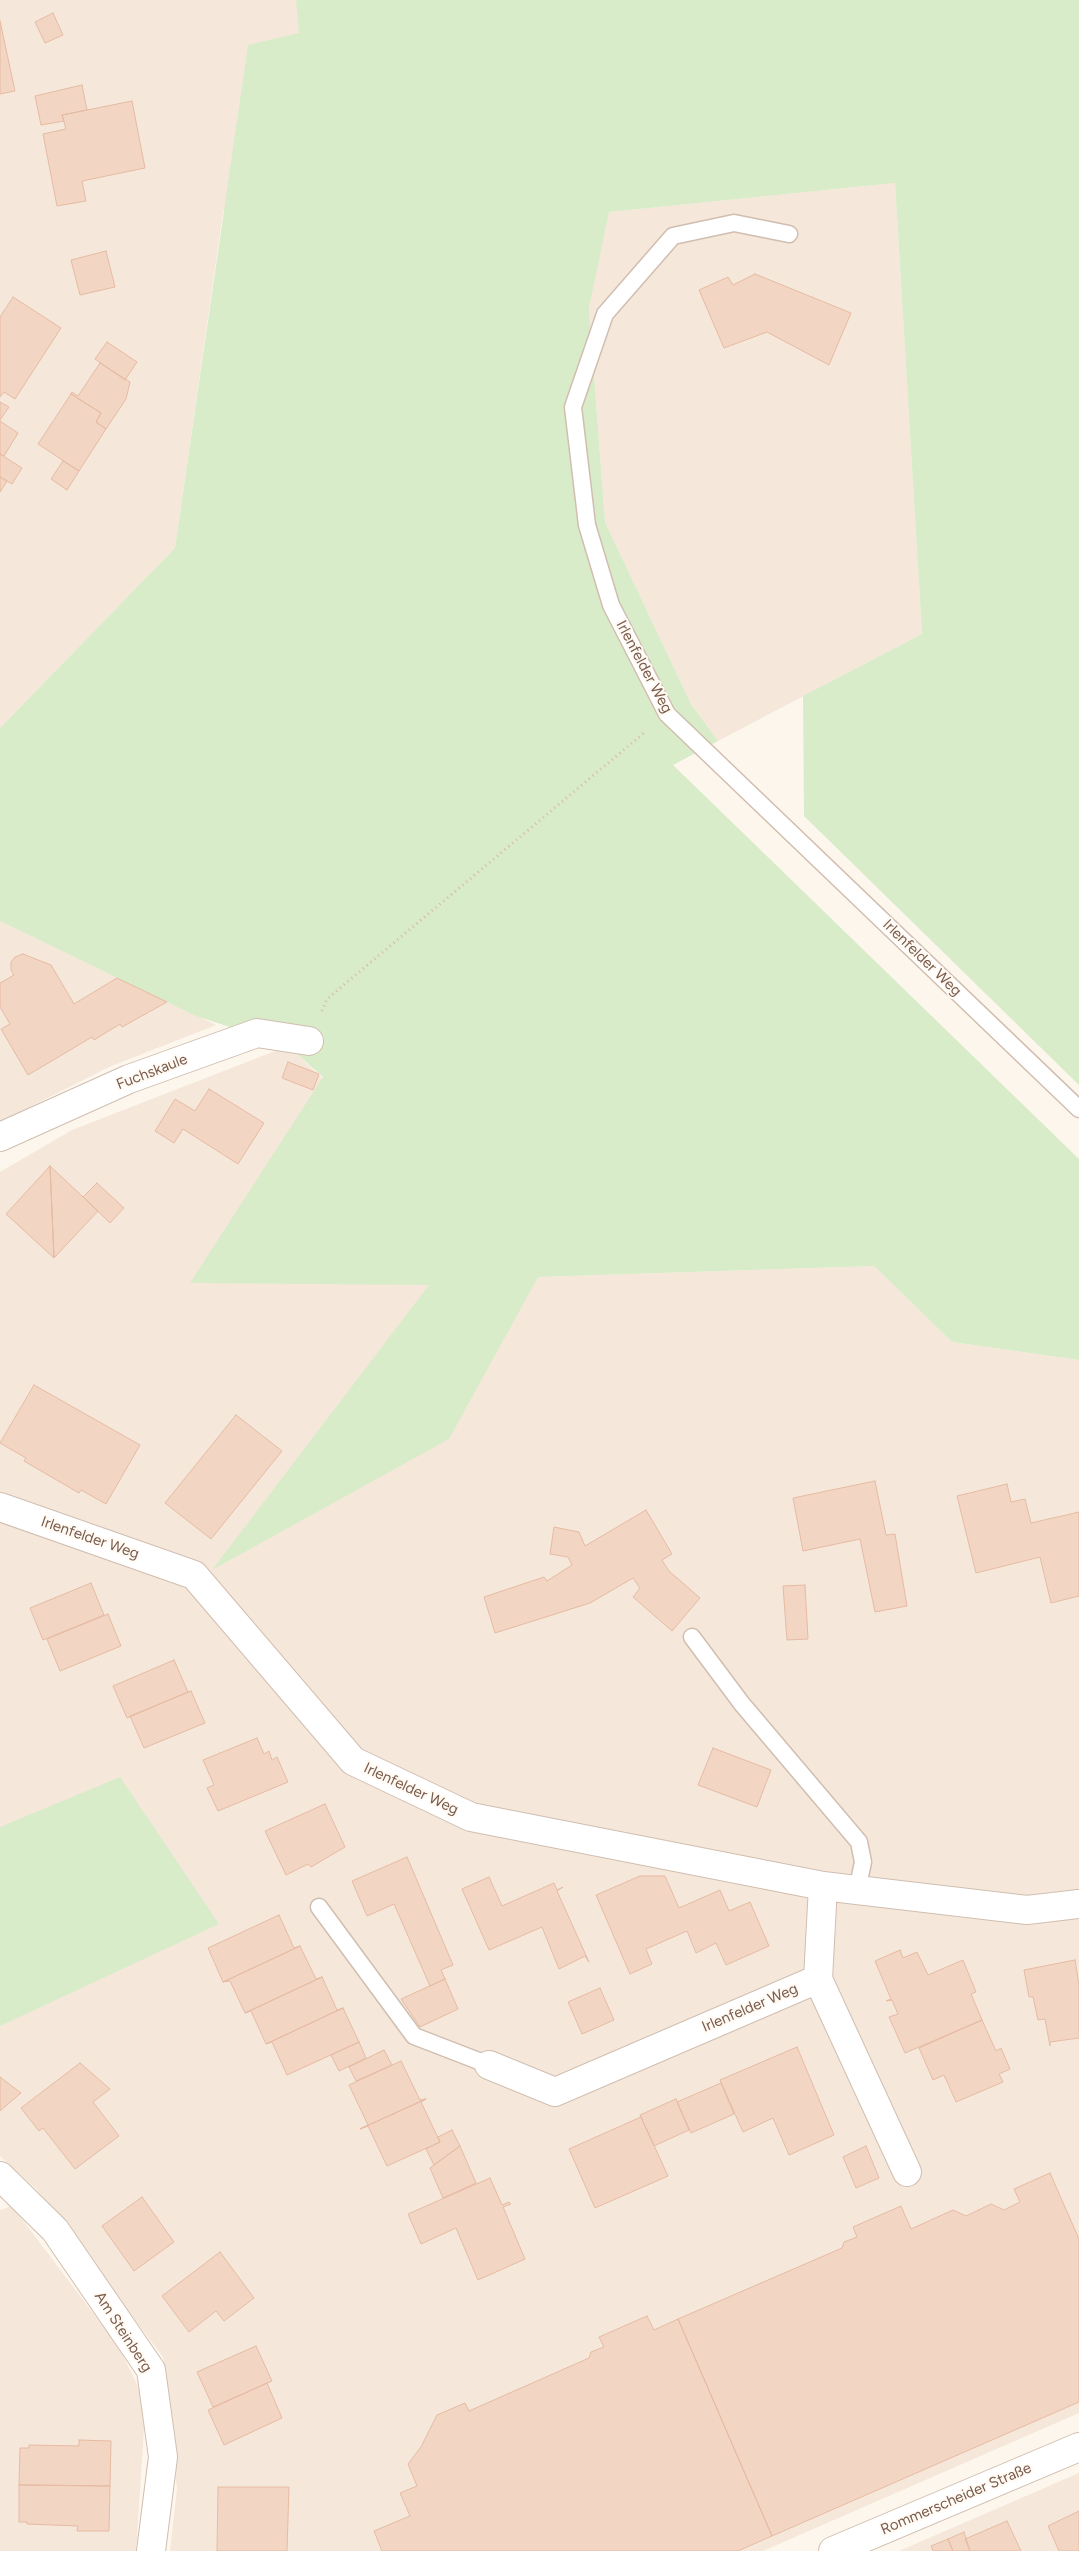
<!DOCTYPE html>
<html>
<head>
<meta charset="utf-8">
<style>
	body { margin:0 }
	canvas { display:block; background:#fdf6ec }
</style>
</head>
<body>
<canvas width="1079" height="2551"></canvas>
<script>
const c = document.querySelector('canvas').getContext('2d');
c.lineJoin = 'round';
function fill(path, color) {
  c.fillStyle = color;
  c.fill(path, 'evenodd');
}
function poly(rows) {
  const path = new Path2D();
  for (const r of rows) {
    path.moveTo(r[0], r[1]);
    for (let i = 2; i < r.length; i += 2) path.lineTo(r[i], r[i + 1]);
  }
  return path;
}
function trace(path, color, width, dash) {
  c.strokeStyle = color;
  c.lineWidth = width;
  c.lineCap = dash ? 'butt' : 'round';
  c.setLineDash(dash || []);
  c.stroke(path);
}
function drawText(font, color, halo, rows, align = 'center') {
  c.font = font + ' Figtree,sans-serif';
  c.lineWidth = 4;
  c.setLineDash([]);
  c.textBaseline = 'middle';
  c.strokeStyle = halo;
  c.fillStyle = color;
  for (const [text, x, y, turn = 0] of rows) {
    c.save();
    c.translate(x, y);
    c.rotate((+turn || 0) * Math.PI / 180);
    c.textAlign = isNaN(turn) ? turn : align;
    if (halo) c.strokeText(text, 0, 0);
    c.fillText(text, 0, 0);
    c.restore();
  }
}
const residential = poly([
	[0,0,296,0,300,33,223,212,175,548,0,728],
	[895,183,922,634,718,741,691,704,605,522,589,308,608,212],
	[0,921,216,1025,109,1067,0,1122],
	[288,1046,538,1277,874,1266,952,1342,1079,1360,1079,2413,763,2551,170,2551,177,2489,163,2357,36,2189,0,2156,0,1172,72,1130],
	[12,2206,118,2346,137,2384,145,2414,136,2551,0,2551,0,2210],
	[1079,2473,1079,2551,899,2551]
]);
const green = poly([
	[296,0,1079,0,1079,1085,804,816,803,696,922,634,895,183,609,212,589,308,605,522,691,704,718,741,673,765,1079,1159,1079,1360,952,1342,874,1266,538,1277,449,1439,212,1570,429,1285,190,1283,323,1077,288,1046,196,1016,0,921,0,728,175,548,248,45,299,33],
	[120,1777,219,1924,0,2026,0,1827]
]);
const building = poly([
	[53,13,63,35,45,43,35,22,53,13],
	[0,21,15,91,0,94,0,21],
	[82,85,87,110,62,115,64,121,41,125,35,96,82,85],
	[132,101,145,168,82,181,86,201,57,206,43,134,66,129,62,115,132,101],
	[106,251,115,287,80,295,71,260,106,251],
	[755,274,851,313,829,365,767,332,724,348,699,290,728,277,733,285,755,274],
	[13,297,61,328,15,399,4,392,0,397,0,317,13,297],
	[107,342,137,362,125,380,95,359,107,342],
	[100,363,130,382,126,399,106,429,96,422,101,413,71,394,72,392,78,396,100,363],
	[71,394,101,413,96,422,106,429,79,471,38,444,71,394],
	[0,402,9,407,0,420,0,402],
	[0,421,18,433,4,456,0,454,0,421],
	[0,454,22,468,12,484,0,477,0,454],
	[63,461,79,471,67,490,51,479,63,461],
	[0,477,7,481,0,492,0,477],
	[23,954,51,965,74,1004,117,978,167,1002,122,1027,120,1024,94,1040,92,1037,28,1075,1,1029,10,1024,0,1007,0,983,14,975,11,970,11,962,15,957,23,954],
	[288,1062,319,1074,313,1090,282,1078,288,1062],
	[209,1089,264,1123,238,1164,183,1129,174,1143,155,1131,175,1099,195,1111,209,1089],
	[50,1166,98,1211,54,1258,50,1166],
	[50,1166,54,1258,6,1214,50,1166],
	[97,1183,124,1208,110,1223,83,1197,97,1183],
	[34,1385,140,1445,106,1504,81,1490,79,1493,24,1461,26,1458,0,1443,34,1385],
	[236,1415,282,1451,211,1539,165,1503,236,1415],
	[875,1481,886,1535,895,1534,907,1606,875,1612,860,1539,803,1551,793,1498,875,1481],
	[1007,1484,1011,1502,1025,1499,1031,1523,1079,1512,1079,1596,1051,1603,1040,1557,976,1573,957,1496,1007,1484],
	[646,1510,672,1554,662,1560,669,1571,700,1598,672,1631,633,1597,640,1588,633,1578,590,1603,495,1633,484,1597,544,1577,547,1581,572,1565,568,1557,550,1554,554,1527,579,1532,585,1546,646,1510],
	[91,1583,104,1615,43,1640,30,1608,91,1583],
	[805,1585,808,1639,787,1640,783,1586,805,1585],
	[108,1614,121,1646,60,1671,47,1639,108,1614],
	[174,1660,188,1692,127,1718,113,1686,174,1660],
	[191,1691,205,1723,144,1748,130,1716,191,1691],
	[257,1738,264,1754,269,1751,272,1760,277,1757,288,1782,218,1811,207,1788,214,1785,203,1760,257,1738],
	[713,1748,771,1770,757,1807,698,1785,713,1748],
	[325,1804,345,1847,311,1867,308,1864,286,1875,265,1831,325,1804],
	[407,1857,453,1965,441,1970,445,1979,430,1986,394,1904,367,1916,352,1881,407,1857],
	[640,1876,665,1876,679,1908,720,1890,729,1911,750,1902,769,1946,726,1965,716,1943,696,1953,687,1931,646,1949,652,1964,630,1974,596,1895,640,1876],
	[489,1877,502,1906,554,1883,557,1890,563,1887,557,1891,589,1962,585,1956,559,1969,542,1927,489,1950,462,1889,489,1877],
	[279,1915,294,1948,300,1946,223,1982,208,1948,279,1915],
	[300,1946,316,1979,322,1977,245,2013,230,1981,223,1982,300,1946],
	[900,1950,903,1958,917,1952,928,1975,963,1960,976,1992,971,1994,982,2020,905,2053,889,2017,898,2014,892,2000,886,2001,891,1999,875,1961,900,1950],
	[1075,1960,1079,1985,1079,2038,1050,2042,1050,2046,1045,2019,1038,2020,1033,1997,1029,1997,1024,1970,1075,1960],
	[322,1977,337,2010,343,2008,266,2044,251,2011,245,2013,322,1977],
	[445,1979,458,2009,420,2027,401,1999,445,1979],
	[600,1988,614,2020,582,2034,568,2002,600,1988],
	[343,2008,359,2042,287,2075,272,2042,266,2044,343,2008],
	[982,2020,996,2051,1001,2048,1010,2069,999,2074,1003,2082,956,2102,944,2075,933,2080,919,2048,982,2020],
	[359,2042,366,2058,339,2071,331,2055,359,2042],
	[797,2047,834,2135,789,2155,773,2118,743,2132,720,2080,797,2047],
	[384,2050,392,2065,356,2081,349,2067,384,2050],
	[401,2061,420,2100,426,2099,360,2129,368,2125,349,2085,401,2061],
	[80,2063,110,2089,93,2102,119,2136,75,2169,43,2128,39,2131,21,2108,80,2063],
	[0,2077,21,2093,0,2111,0,2077],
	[721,2083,734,2114,691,2133,677,2102,721,2083],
	[426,2099,421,2102,440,2142,387,2166,368,2126,360,2129,426,2099],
	[676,2099,689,2130,654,2146,640,2115,676,2099],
	[641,2117,668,2176,595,2208,569,2149,641,2117],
	[452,2130,460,2146,434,2165,426,2149,440,2142,438,2137,452,2130],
	[460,2146,476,2183,443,2198,430,2168,460,2146],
	[866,2146,879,2178,856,2188,843,2157,866,2146],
	[1050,2173,1079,2239,1079,2402,772,2536,678,2319,842,2248,844,2242,857,2237,853,2227,901,2206,911,2229,953,2210,966,2216,991,2204,1004,2210,1020,2202,1014,2189,1050,2173],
	[490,2178,502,2205,509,2202,511,2204,503,2207,525,2259,478,2280,456,2228,421,2244,408,2214,490,2178],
	[142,2197,174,2242,134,2271,102,2226,142,2197],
	[220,2252,254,2298,224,2321,216,2311,189,2332,162,2296,220,2252],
	[647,2316,654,2330,678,2319,772,2536,738,2551,382,2551,374,2531,410,2516,400,2493,417,2486,408,2464,421,2447,437,2415,465,2403,469,2411,589,2358,591,2352,604,2347,599,2337,647,2316],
	[256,2346,272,2381,213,2407,197,2372,256,2346],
	[267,2383,282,2418,224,2445,208,2410,267,2383],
	[79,2440,111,2441,110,2486,19,2485,20,2448,29,2448,29,2445,79,2446,79,2440],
	[19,2485,110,2486,109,2531,77,2531,78,2526,27,2524,27,2522,19,2522,19,2485],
	[218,2487,289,2487,287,2551,217,2551,218,2487],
	[1079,2511,1079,2551,1059,2551,1048,2526,1079,2511],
	[1007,2521,1021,2551,970,2551,965,2539,1007,2521],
	[964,2532,970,2551,953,2551,948,2539,964,2532],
	[948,2539,953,2551,933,2551,931,2546,948,2539]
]);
const path = poly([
	[322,1011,327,999,645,732]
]);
const lane = poly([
	[789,234,734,223,673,236,605,314,573,407,587,525,611,605,667,714,1079,1109],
	[692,1637,742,1704,859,1842,863,1862,857,1891],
	[319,1907,414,2036,489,2065]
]);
const street = poly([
	[0,1137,129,1079,257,1033,309,1041],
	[0,1507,194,1575,353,1761,471,1817,823,1886,1027,1910,1079,1904],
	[818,1979,907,2172],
	[489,2065,555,2092,818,1979,823,1886],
	[0,2176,55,2230,151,2370,163,2457,151,2551],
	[833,2551,1079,2447]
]);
const streetNames = [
	["Irlenfelder Weg",644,667,62],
	["Irlenfelder Weg",922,958,44],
	["Fuchskaule",152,1072,-21],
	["Irlenfelder Weg",90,1538,19],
	["Irlenfelder Weg",411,1789,25],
	["Irlenfelder Weg",750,2008,-23],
	["Am Steinberg",123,2332,57],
	["Rommerscheider Straße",956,2499,-23]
];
fill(residential, '#f5e8da');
fill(green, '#d8ecc9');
fill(building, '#f3d5c3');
trace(building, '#e6bba3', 1);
trace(lane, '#d1beb0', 19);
trace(street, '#d1beb0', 30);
trace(path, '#d9b8a5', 3, [1, 4]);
trace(lane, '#fff', 16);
trace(street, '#fff', 28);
drawText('15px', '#7a5c4d', '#fffaf3', streetNames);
</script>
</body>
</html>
